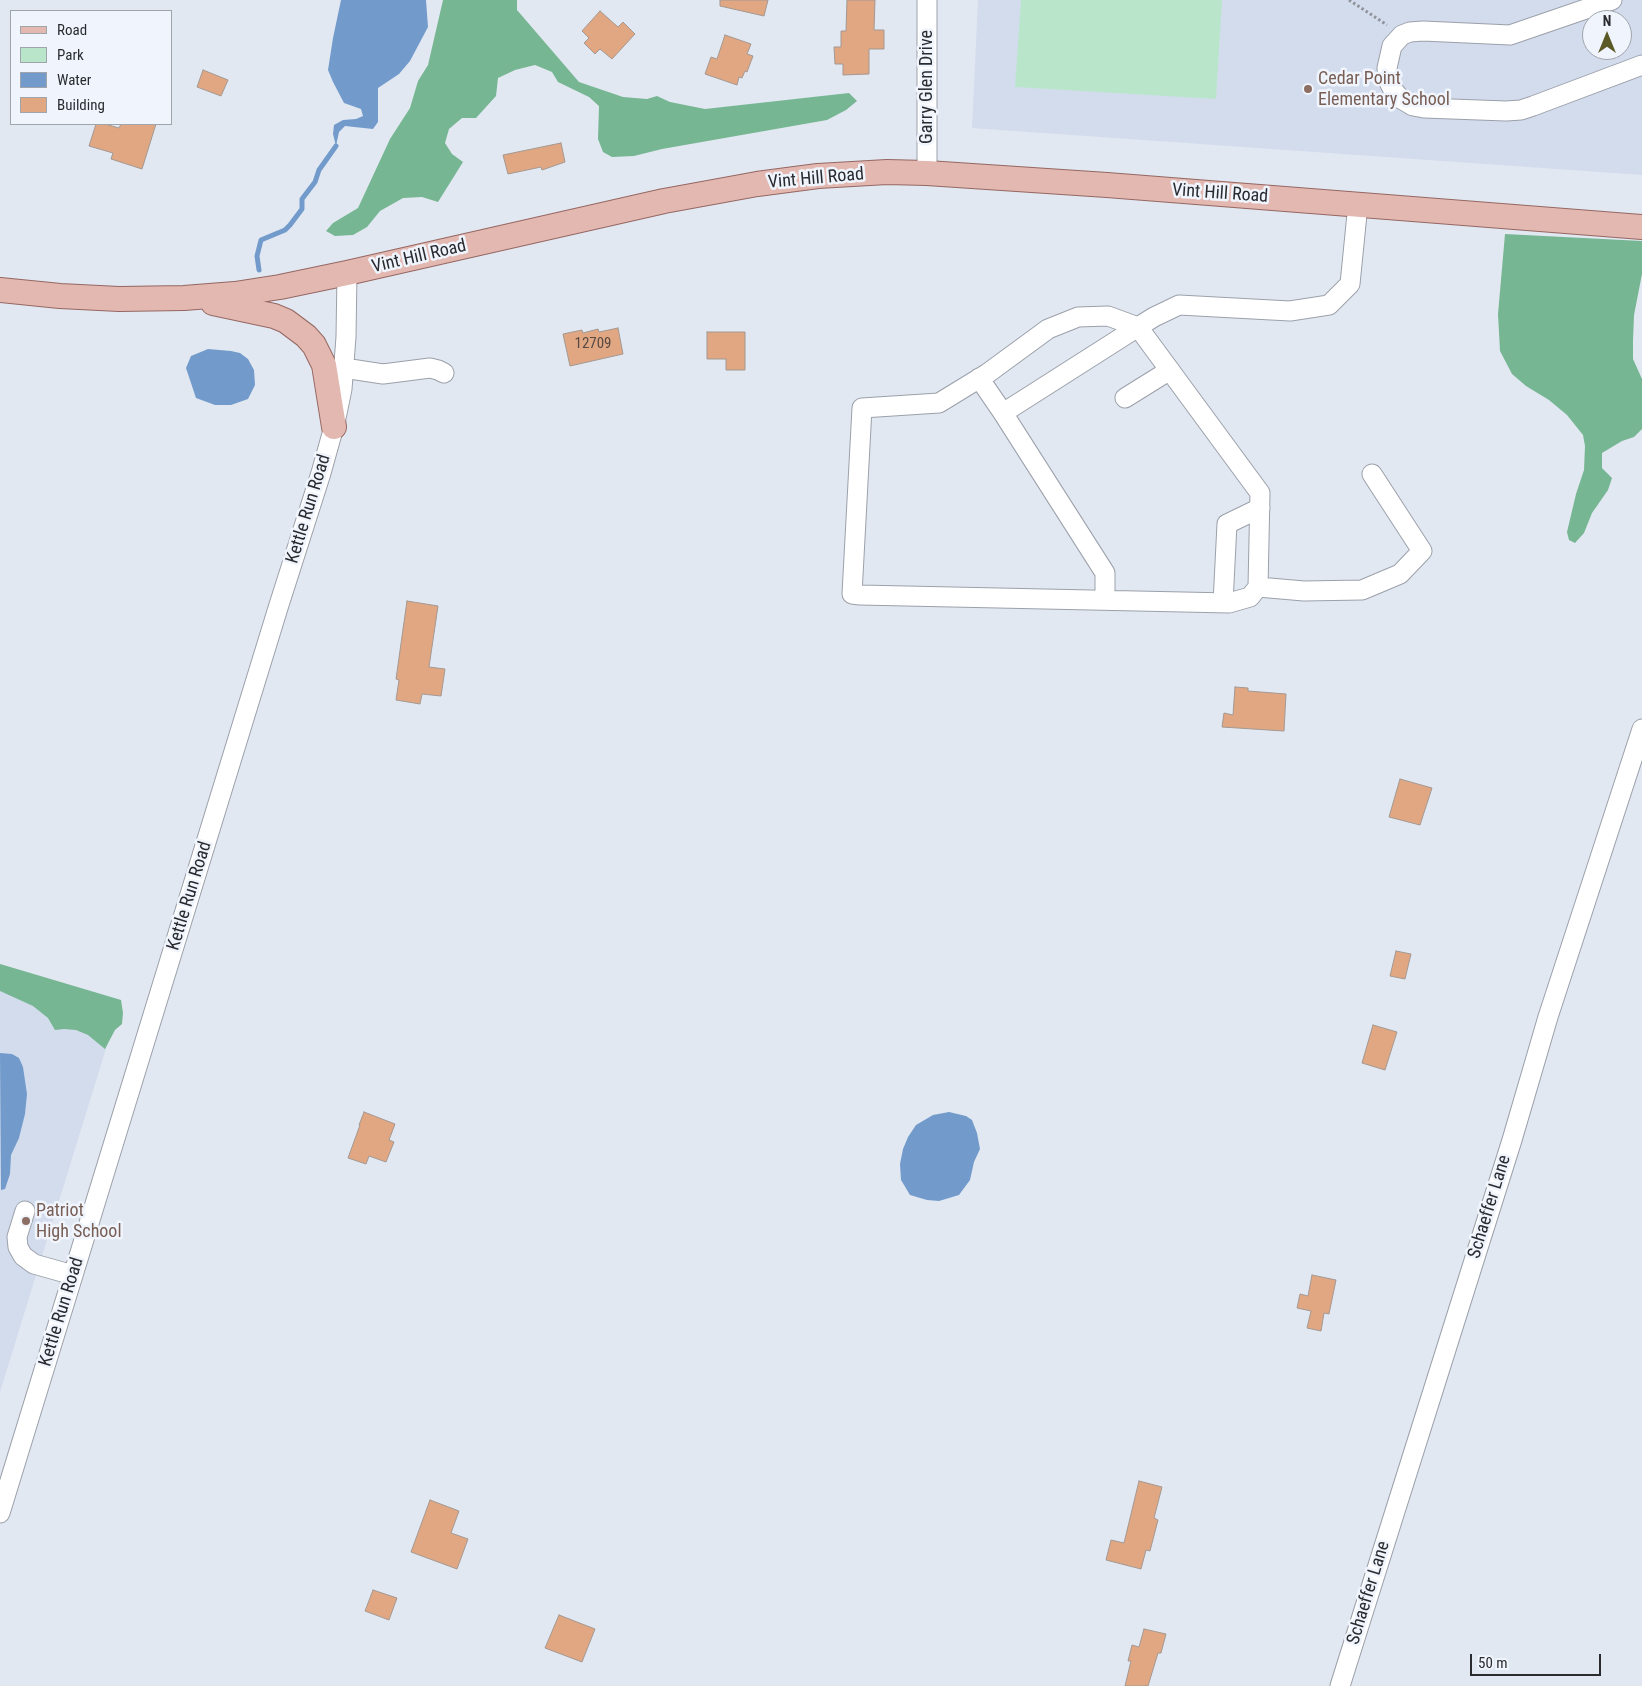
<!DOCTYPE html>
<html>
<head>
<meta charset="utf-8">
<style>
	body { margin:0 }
	#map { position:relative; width:1642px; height:1686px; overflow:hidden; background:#e2e8f2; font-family:"Roboto Condensed",sans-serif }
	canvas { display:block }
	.legend { position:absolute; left:10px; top:10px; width:162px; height:115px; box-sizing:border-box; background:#f0f5fd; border:1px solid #a0a4ab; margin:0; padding:6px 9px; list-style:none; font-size:15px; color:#292b2f }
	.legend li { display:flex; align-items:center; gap:10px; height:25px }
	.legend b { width:25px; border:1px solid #a0a4ab }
	.north { position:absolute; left:1582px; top:10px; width:50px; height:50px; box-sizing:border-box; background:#f0f5fd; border:1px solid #a0a4ab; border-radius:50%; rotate:0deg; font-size:14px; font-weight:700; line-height:20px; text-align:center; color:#292b2f }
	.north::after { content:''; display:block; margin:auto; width:18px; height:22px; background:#5b5926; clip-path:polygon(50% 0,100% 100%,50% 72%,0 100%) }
	.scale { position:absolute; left:1470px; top:1654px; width:131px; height:22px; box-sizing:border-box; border:2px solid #292b2f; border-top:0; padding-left:6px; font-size:15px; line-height:18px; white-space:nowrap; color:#292b2f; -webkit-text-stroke:4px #f0f5fd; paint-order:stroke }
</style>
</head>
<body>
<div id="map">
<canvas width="1642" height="1686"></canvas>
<ul class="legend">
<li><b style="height:6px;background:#e2b8b1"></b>Road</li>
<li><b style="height:14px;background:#b9e6cb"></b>Park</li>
<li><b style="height:14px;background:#729bcb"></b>Water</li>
<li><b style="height:14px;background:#e0a782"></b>Building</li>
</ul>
<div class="north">N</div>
<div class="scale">50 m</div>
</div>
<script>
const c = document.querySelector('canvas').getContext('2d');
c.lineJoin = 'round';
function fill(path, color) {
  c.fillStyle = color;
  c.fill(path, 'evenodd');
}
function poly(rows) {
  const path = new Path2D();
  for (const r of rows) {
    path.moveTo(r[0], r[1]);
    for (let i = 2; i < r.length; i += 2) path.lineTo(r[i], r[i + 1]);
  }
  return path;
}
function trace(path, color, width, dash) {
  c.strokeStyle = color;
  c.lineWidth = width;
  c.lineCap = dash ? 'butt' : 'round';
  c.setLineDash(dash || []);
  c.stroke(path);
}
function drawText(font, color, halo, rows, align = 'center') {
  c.font = font + ' "Roboto Condensed",sans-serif';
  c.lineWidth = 5;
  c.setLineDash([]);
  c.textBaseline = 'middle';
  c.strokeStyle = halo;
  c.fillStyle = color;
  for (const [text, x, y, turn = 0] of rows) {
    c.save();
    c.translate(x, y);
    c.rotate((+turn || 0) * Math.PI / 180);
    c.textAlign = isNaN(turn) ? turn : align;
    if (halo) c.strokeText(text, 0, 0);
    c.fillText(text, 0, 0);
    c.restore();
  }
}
const built = poly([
	[978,0,1642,0,1642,175,972,128],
	[1592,20,1622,20,1622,50,1592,50],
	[0,964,121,1000,0,1392]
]);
const green = poly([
	[1021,0,1222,0,1216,99,1015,87]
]);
const forest = poly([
	[443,0,517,0,517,10,579,82,623,97,647,99,657,96,670,102,705,109,849,93,857,101,846,110,827,120,662,149,634,156,612,157,603,152,598,139,599,106,589,97,558,82,552,72,535,65,515,70,498,78,496,96,476,118,462,118,449,129,445,143,452,154,463,162,438,202,422,197,403,198,380,211,367,227,353,235,335,236,326,231,333,223,358,208,390,139,410,108,418,81,428,65],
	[1505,234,1642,241,1642,274,1634,315,1633,341,1633,359,1642,379,1642,429,1634,437,1622,441,1602,453,1602,468,1612,478,1608,490,1592,513,1584,533,1575,543,1569,540,1567,532,1576,494,1584,470,1585,446,1583,435,1567,415,1549,400,1526,386,1512,374,1500,351,1498,314],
	[0,964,121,1000,123,1013,122,1024,115,1030,105,1049,88,1035,76,1030,64,1029,55,1030,48,1018,33,1006,0,991]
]);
const water = poly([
	[341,0,426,0,428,27,410,61,399,74,378,88,378,122,373,129,345,126,339,132,336,146,333,134,334,125,343,120,356,119,363,116,361,109,344,103,333,82,328,70,333,38],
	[208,349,231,351,240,353,248,359,254,370,255,385,248,399,231,405,215,405,196,398,186,368,191,356],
	[0,1053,12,1054,19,1058,23,1067,27,1094,25,1114,19,1138,11,1155,10,1174,5,1189,1,1190],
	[949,1112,966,1116,972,1120,977,1133,980,1149,974,1162,970,1180,959,1195,939,1201,927,1200,910,1195,901,1180,900,1164,903,1149,908,1137,916,1125,933,1115]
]);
const stream = poly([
	[259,270,257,256,261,240,285,230,290,225,302,209,302,199,315,182,319,170,336,146]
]);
const building = poly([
	[720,0,768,0,764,16,720,6,720,0],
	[847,0,875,0,874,30,884,30,884,49,869,49,869,74,843,75,843,64,835,64,834,47,841,47,841,31,846,31,847,0],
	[600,11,618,27,623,22,635,34,612,59,600,49,595,54,584,43,589,38,582,31,600,11],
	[725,35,751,44,747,54,753,56,747,72,745,71,742,78,739,77,737,85,705,74,711,57,717,59,725,35],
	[203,70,228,80,221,96,197,87,203,70],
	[96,124,105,124,119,128,121,124,156,124,142,169,111,159,113,153,89,146,96,124],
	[561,143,565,162,542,170,541,167,508,174,503,155,561,143],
	[618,328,623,354,570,366,563,334,582,330,583,333,598,329,599,332,618,328],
	[707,332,745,332,745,370,726,370,726,359,707,359,707,332],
	[407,601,438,606,429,667,445,669,441,696,422,694,420,704,396,700,399,680,396,679,407,601],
	[1235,687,1248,688,1248,691,1286,694,1284,731,1222,727,1224,713,1233,715,1235,687],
	[1400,779,1432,788,1420,825,1389,817,1400,779],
	[1396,951,1411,954,1405,979,1390,976,1396,951],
	[1373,1025,1397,1032,1385,1070,1362,1063,1373,1025],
	[364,1112,395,1124,389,1140,394,1142,386,1162,369,1156,366,1164,348,1158,360,1125,359,1125,364,1112],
	[1312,1275,1336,1280,1329,1314,1324,1313,1321,1331,1307,1328,1311,1311,1297,1308,1300,1294,1308,1296,1312,1275],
	[1139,1481,1162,1487,1154,1518,1158,1520,1150,1551,1146,1550,1141,1569,1106,1560,1111,1540,1124,1543,1139,1481],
	[430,1500,459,1511,451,1533,468,1539,457,1569,411,1552,430,1500],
	[373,1590,397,1598,389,1620,365,1611,373,1590],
	[559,1615,595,1629,582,1662,545,1648,559,1615],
	[1144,1629,1166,1634,1161,1653,1158,1653,1148,1686,1125,1686,1131,1661,1128,1661,1132,1645,1139,1647,1144,1629]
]);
const path = poly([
	[1349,0,1387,25]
]);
const minor = poly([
	[927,0,927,173],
	[1612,0,1510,35,1423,31,1410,32,1402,35,1392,46,1387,68,1389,82,1393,90,1401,99,1413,106,1424,108,1506,111,1521,110,1533,106,1642,65],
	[1358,204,1350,284,1329,305,1290,311,1179,305,1154,317,1138,327,1260,493,1258,587,1304,591,1362,590,1400,574,1422,551,1372,474],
	[344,368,383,374,430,368,438,370,444,373],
	[979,378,1003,413],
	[1125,398,1170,370],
	[1105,600,1105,573,1003,413,1138,327,1108,316,1078,317,1048,329,988,373,939,403,862,408,852,594,860,595,1229,603,1250,597,1258,587],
	[1223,603,1227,524,1260,508],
	[25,1211,17,1237,18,1247,23,1256,34,1264,73,1275],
	[0,1513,278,608,321,473,335,423,342,389,346,337,347,273],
	[1340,1686,1512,1140,1548,1017,1642,729]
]);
const major = poly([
	[0,290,60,296,119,299,184,298,235,294,280,287,347,273,664,201,757,184,818,176,887,172,927,173,1107,185,1642,227],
	[213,303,274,316,286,321,306,336,314,345,324,365,334,427]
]);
const markers = [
	[1308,89,5,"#8d6e63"],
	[26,1221,5,"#8d6e63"]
];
const numberNames = [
	["12709",593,344]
];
const educationNames = [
	["Cedar Point",1318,79],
	["Elementary School",1318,100],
	["Patriot",36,1211],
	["High School",36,1232]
];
const streetNames = [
	["Garry Glen Drive",927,87,-90],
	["Vint Hill Road",816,179,-5],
	["Vint Hill Road",1220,194,4],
	["Vint Hill Road",419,257,-13],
	["Kettle Run Road",309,509,-73],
	["Kettle Run Road",190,896,-73],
	["Schaeffer Lane",1490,1207,-73],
	["Kettle Run Road",62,1312,-73],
	["Schaeffer Lane",1369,1593,-73]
];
fill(built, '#d3dced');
fill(green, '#b9e6cb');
fill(forest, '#76b692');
fill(water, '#729bcb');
trace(stream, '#729bcb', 5);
fill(building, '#e0a782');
trace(building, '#a39892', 1);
trace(minor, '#9ba0aa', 21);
trace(major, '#956762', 26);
trace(path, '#8f939a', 3, [2.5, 2.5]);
trace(minor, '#fff', 19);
trace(major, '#e2b8b1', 24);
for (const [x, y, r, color] of markers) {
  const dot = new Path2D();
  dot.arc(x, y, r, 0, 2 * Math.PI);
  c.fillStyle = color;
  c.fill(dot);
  trace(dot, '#f0f5fd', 2);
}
drawText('15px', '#574a44', null, numberNames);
drawText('18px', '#785e54', '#f0f5fd', educationNames, 'left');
drawText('18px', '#292b2f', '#f0f5fd', streetNames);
</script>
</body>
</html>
